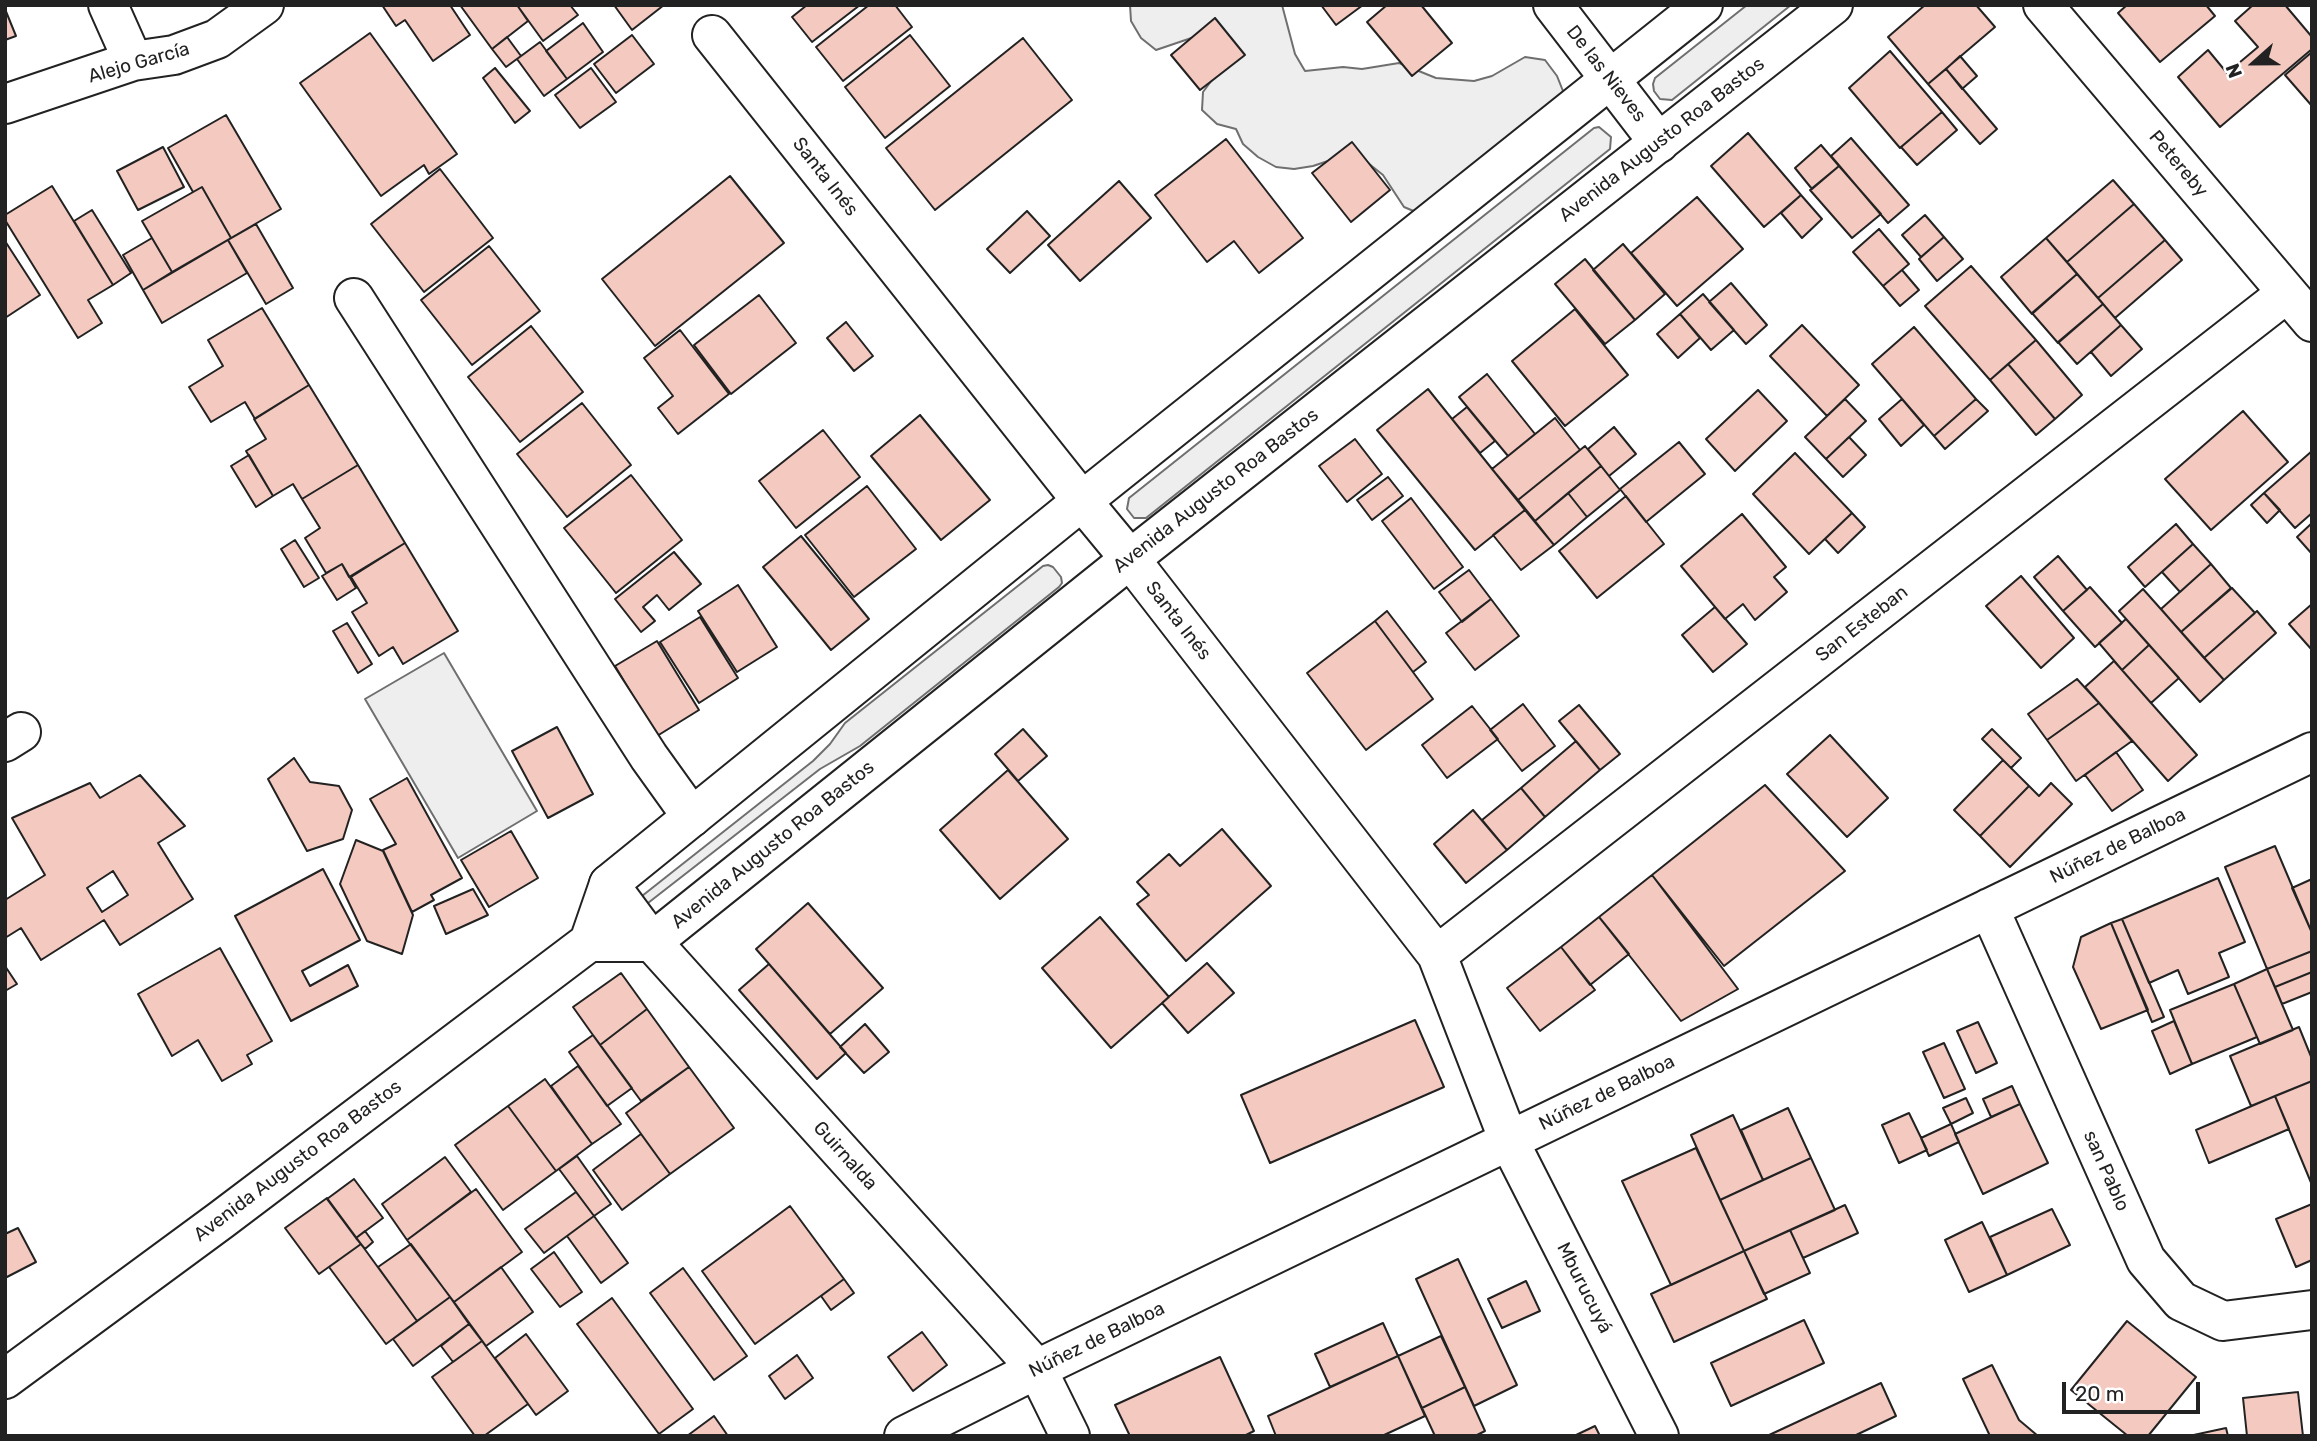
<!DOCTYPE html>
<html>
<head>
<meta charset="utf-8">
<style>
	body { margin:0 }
	#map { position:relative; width:2317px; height:1441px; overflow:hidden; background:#fff; font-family:Rubik,sans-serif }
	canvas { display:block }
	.frame { position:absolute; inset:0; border:7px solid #222; pointer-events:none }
	.north { position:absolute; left:2219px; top:28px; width:70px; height:70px; -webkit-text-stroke:5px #fff; paint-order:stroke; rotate:249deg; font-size:19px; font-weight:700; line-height:28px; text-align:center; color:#222 }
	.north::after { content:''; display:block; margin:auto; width:24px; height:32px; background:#222; clip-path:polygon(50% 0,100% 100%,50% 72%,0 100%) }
	.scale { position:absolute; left:2062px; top:1382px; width:138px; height:32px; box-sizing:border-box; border:4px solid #222; border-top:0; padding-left:9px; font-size:21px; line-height:24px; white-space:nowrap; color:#222; -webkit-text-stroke:5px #fff; paint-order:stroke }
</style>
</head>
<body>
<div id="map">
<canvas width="2317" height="1441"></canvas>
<div class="frame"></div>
<div class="north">N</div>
<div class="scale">20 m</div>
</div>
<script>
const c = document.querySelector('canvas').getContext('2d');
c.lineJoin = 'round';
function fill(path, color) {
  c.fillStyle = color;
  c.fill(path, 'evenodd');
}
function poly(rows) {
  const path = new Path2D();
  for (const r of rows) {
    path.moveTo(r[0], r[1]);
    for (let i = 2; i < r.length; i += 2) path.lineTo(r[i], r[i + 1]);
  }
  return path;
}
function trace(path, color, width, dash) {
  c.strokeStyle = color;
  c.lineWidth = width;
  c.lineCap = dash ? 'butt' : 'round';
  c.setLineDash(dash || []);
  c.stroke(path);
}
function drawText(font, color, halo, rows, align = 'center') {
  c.font = font + ' Rubik,sans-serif';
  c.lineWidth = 5;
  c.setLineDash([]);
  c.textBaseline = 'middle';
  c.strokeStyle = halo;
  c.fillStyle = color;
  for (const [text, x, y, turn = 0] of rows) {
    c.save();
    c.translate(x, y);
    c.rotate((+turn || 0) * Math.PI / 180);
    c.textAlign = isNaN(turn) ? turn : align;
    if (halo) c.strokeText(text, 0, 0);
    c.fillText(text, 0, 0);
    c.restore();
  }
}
const green = poly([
	[1130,5,1282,5,1295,54,1305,71,1343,67,1362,69,1399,63,1436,78,1474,81,1492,76,1525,57,1545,60,1557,76,1565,96,1423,215,1404,207,1383,175,1368,163,1331,160,1313,166,1294,169,1276,167,1258,157,1243,144,1236,129,1217,124,1202,110,1203,92,1215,76,1212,31,1156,50,1141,38,1131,21,1130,5],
	[1747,5,1791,5,1672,100,1660,99,1654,91,1653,84,1655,78,1747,5],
	[1599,127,1611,137,1610,149,1146,518,1134,518,1127,509,1129,498,1594,128,1599,127],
	[1048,565,1053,567,1061,577,1062,583,1059,587,860,746,820,769,648,903,644,904,640,900,642,896,813,761,830,744,845,723,1043,566,1048,565],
	[444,653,537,811,458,858,365,699,444,653]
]);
const building = poly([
	[382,5,450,5,470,35,433,61,405,20,396,26,382,5],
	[460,5,517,5,528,21,492,49,460,5],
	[517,5,570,5,578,15,543,41,517,5],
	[614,5,664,5,632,30,614,5],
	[807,5,860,5,812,42,792,17,807,5],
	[869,5,895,5,912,27,843,81,816,47,869,5],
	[1321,5,1363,5,1336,25,1321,5],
	[1387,5,1421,5,1452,43,1412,76,1367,22,1387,5],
	[1925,5,1976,5,1995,27,1928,84,1888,37,1925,5],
	[2127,5,2206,5,2215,16,2160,62,2118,13,2127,5],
	[2253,5,2285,5,2312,37,2312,49,2220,127,2178,77,2208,50,2227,73,2258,47,2235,21,2253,5],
	[5,9,16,36,5,40,5,9],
	[1215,18,1245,55,1200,90,1171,55,1215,18],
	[583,23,603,52,567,79,546,51,583,23],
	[370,33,457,154,429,174,424,165,381,196,300,83,370,33],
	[632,35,654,64,616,93,594,64,632,35],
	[910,35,950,86,885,138,845,87,910,35],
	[507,37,521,56,506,67,492,49,507,37],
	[1023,38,1072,100,935,210,886,148,1023,38],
	[540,42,567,79,544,96,517,59,540,42],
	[1890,51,1942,112,1900,148,1849,88,1890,51],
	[2312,52,2312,106,2285,75,2312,52],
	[1960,56,1977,76,1962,89,1946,69,1960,56],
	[495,68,530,111,515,123,483,78,495,68],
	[591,68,616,102,580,128,555,95,591,68],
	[1946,69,1997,129,1980,144,1928,84,1946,69],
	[1942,112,1957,130,1917,165,1901,147,1942,112],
	[226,115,281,209,231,238,202,187,193,192,168,148,226,115],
	[1748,133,1801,195,1764,227,1711,166,1748,133],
	[1851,138,1909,205,1888,223,1831,156,1851,138],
	[1226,139,1303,238,1259,273,1234,241,1207,262,1155,195,1226,139],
	[1352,142,1390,190,1351,222,1312,173,1352,142],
	[1821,145,1839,166,1812,189,1795,168,1821,145],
	[163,147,184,187,138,210,117,171,163,147],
	[1839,166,1881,214,1852,238,1810,190,1839,166],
	[440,169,493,238,424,292,371,224,440,169],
	[730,176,784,243,655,346,602,279,730,176],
	[2113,180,2134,204,2067,262,2046,238,2113,180],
	[1119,181,1151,218,1080,281,1048,245,1119,181],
	[52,186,113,285,88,300,102,323,78,338,5,220,5,215,52,186],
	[202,187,231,238,172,272,142,221,202,187],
	[1801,195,1822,219,1802,238,1781,213,1801,195],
	[1697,197,1743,249,1677,306,1631,253,1697,197],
	[2134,204,2165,240,2098,298,2067,262,2134,204],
	[92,210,131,273,113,285,74,221,92,210],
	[1027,211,1050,236,1010,273,987,249,1027,211],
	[1925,215,1944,237,1921,257,1902,235,1925,215],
	[256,224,293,288,266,304,228,240,256,224],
	[1879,229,1909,264,1883,286,1853,252,1879,229],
	[1944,237,1963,259,1937,281,1919,259,1944,237],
	[152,238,172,272,143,290,123,255,152,238],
	[2046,238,2077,274,2032,314,2001,277,2046,238],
	[228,240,247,273,162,323,143,290,228,240],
	[2165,240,2182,260,2115,318,2098,298,2165,240],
	[5,241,40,295,5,318,5,241],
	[1623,244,1665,294,1635,320,1593,270,1623,244],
	[489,246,540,311,472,365,421,300,489,246],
	[1585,259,1635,320,1605,344,1555,284,1585,259],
	[1971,266,2036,340,1990,380,1925,306,1971,266],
	[1902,270,1919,290,1900,306,1883,286,1902,270],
	[2077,274,2103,304,2058,343,2032,313,2077,274],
	[1731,283,1767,325,1746,344,1709,302,1731,283],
	[1703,294,1734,330,1711,350,1680,314,1703,294],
	[759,295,796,343,731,394,694,345,759,295],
	[2103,304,2121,325,2077,364,2058,342,2103,304],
	[262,308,309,385,255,419,245,402,211,422,189,387,223,366,208,340,262,308],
	[1575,309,1628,375,1565,426,1512,361,1575,309],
	[1680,314,1700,338,1678,358,1657,334,1680,314],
	[846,322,873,356,854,371,827,338,846,322],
	[1802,325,1859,385,1827,416,1770,356,1802,325],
	[2121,325,2142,349,2111,376,2091,352,2121,325],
	[531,326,583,392,520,442,468,377,531,326],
	[1914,327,1976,399,1934,436,1872,364,1914,327],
	[680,330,729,394,678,434,658,408,673,396,644,358,680,330],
	[2036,340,2082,395,2055,419,2008,364,2036,340],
	[2008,364,2055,419,2036,435,1990,380,2008,364],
	[1487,374,1535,434,1508,456,1459,397,1487,374],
	[309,385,358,465,302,499,293,484,273,496,246,451,266,439,254,419,309,385],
	[1428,389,1525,510,1475,550,1377,430,1428,389],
	[1758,390,1787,421,1735,471,1706,439,1758,390],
	[1845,399,1866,421,1826,459,1805,437,1845,399],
	[1902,399,1924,425,1901,446,1879,419,1902,399],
	[1976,399,1988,411,1945,449,1934,436,1976,399],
	[582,403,631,465,567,517,517,454,582,403],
	[1467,407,1495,441,1480,453,1452,419,1467,407],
	[2243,411,2288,462,2211,530,2165,479,2243,411],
	[920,415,990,500,941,540,871,456,920,415],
	[1555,418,1580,450,1518,500,1492,469,1555,418],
	[1614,427,1636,454,1609,476,1588,449,1614,427],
	[823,430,860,477,796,528,759,481,823,430],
	[1849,437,1866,455,1843,477,1826,459,1849,437],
	[1355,439,1382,474,1347,502,1319,466,1355,439],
	[1679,442,1705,474,1646,522,1620,489,1679,442],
	[1585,446,1601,466,1535,521,1518,500,1585,446],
	[2312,451,2312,513,2295,528,2264,493,2312,451],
	[1795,453,1852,513,1809,554,1753,494,1795,453],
	[249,455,273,496,256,507,231,466,249,455],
	[358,465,405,543,349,577,342,564,326,573,305,538,320,528,302,499,358,465],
	[1601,466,1620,490,1587,517,1568,493,1601,466],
	[631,475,682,540,616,593,564,528,631,475],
	[1388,477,1403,496,1372,520,1357,500,1388,477],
	[867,486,916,549,854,597,805,535,867,486],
	[1568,493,1587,517,1554,545,1535,521,1568,493],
	[2264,493,2280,510,2267,523,2251,505,2264,493],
	[1626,496,1664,544,1597,598,1559,551,1626,496],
	[1411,498,1463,567,1434,589,1382,521,1411,498],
	[1525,510,1554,545,1521,570,1493,535,1525,510],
	[1852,513,1865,527,1838,553,1825,539,1852,513],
	[1742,514,1786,567,1774,577,1787,592,1755,620,1743,604,1725,619,1681,566,1742,514],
	[2312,523,2312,554,2297,537,2312,523],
	[2176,524,2193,544,2145,587,2128,567,2176,524],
	[801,536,869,619,831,650,763,567,801,536],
	[295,540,319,578,304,587,281,549,295,540],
	[405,543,458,631,403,664,393,647,379,656,352,612,367,603,351,577,405,543],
	[2193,544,2211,564,2180,592,2162,572,2193,544],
	[674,552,701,584,669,610,657,595,643,607,655,621,641,632,615,599,674,552],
	[2058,556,2087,590,2063,611,2034,577,2058,556],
	[342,564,356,588,337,600,322,576,342,564],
	[2211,564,2231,588,2181,632,2161,609,2211,564],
	[1469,570,1491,599,1462,622,1439,592,1469,570],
	[2021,576,2074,638,2041,668,1986,606,2021,576],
	[738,585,777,647,737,672,698,611,738,585],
	[2090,587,2122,623,2095,647,2063,611,2090,587],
	[2232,588,2255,613,2204,658,2181,632,2232,588],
	[2143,589,2224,680,2200,702,2119,611,2143,589],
	[1491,599,1519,636,1475,670,1446,633,1491,599],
	[2312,604,2312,650,2289,624,2312,604],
	[1715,607,1747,644,1713,672,1682,635,1715,607],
	[1387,611,1426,662,1413,672,1375,621,1387,611],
	[2257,611,2276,633,2224,680,2204,658,2257,611],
	[700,617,738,678,699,703,660,642,700,617],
	[2126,619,2149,645,2122,670,2099,643,2126,619],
	[1375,621,1433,699,1366,750,1307,673,1375,621],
	[347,623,372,664,358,673,333,631,347,623],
	[657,641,699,710,657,736,615,666,657,641],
	[2149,645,2179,678,2151,703,2122,670,2149,645],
	[2114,661,2197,755,2168,781,2085,687,2114,661],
	[2077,679,2099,703,2047,740,2028,714,2077,679],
	[2099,703,2132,741,2076,781,2047,740,2099,703],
	[1523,704,1555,746,1522,771,1490,730,1523,704],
	[1579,705,1620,754,1600,770,1559,721,1579,705],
	[1472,706,1498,739,1447,778,1422,745,1472,706],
	[557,727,593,794,548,818,512,751,557,727],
	[1023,729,1047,756,1018,781,995,754,1023,729],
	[1992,729,2021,758,2011,768,1982,739,1992,729],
	[1830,735,1888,798,1847,837,1787,774,1830,735],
	[1576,741,1600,770,1545,817,1521,788,1576,741],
	[2116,752,2143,790,2112,811,2085,775,2116,752],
	[294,758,310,782,339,786,352,810,343,839,307,851,268,779,294,758],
	[2003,760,2029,786,1980,836,1954,810,2003,760],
	[1008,770,1068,839,1000,899,940,830,1008,770],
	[140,775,185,826,158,843,193,899,120,945,104,920,41,960,21,928,5,938,5,900,45,875,12,818,90,783,100,798,140,775],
	[113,871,128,895,102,912,87,888,113,871],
	[407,778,462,878,431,895,434,900,412,912,383,850,396,844,370,799,407,778],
	[2051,783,2072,804,2010,867,1980,836,2029,786,2039,796,2051,783],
	[1765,785,1845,871,1724,966,1652,875,1765,785],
	[1521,788,1545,817,1507,850,1482,820,1521,788],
	[1473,810,1507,850,1466,883,1434,844,1473,810],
	[1222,829,1271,886,1186,961,1137,904,1149,895,1137,882,1169,854,1180,866,1222,829],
	[511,831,538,878,489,907,461,860,511,831],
	[356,840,383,851,413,915,402,954,367,941,340,884,356,840],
	[2275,846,2312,933,2312,951,2267,969,2225,867,2275,846],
	[323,869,360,940,302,971,310,986,348,965,358,986,291,1021,235,916,323,869],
	[1652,875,1738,989,1681,1021,1599,917,1652,875],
	[2218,878,2245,942,2219,953,2229,977,2188,994,2178,970,2149,983,2122,919,2218,878],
	[2312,879,2312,933,2292,888,2312,879],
	[473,889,488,915,446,934,434,906,473,889],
	[808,903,883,988,830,1034,756,949,808,903],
	[1100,917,1169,997,1111,1048,1042,968,1100,917],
	[1599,917,1629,954,1590,985,1561,947,1599,917],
	[2122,919,2164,1017,2152,1022,2111,923,2122,919],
	[2111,923,2148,1010,2101,1029,2073,967,2081,937,2111,923],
	[1561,947,1595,990,1540,1031,1507,988,1561,947],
	[220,948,272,1041,247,1055,252,1064,222,1081,198,1040,172,1056,138,994,220,948],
	[2312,951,2312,972,2275,987,2267,969,2312,951],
	[1207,963,1234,993,1188,1033,1162,1003,1207,963],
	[769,964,846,1053,817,1079,739,990,769,964],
	[5,966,17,984,5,991,5,966],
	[2267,969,2293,1030,2260,1044,2234,984,2267,969],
	[2312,972,2312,992,2282,1004,2275,987,2312,972],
	[621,973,647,1009,600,1045,573,1007,621,973],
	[2234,984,2257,1037,2192,1064,2170,1010,2234,984],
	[647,1009,689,1067,641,1101,600,1045,647,1009],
	[1415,1020,1444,1087,1270,1163,1241,1095,1415,1020],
	[2174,1021,2192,1064,2170,1074,2152,1031,2174,1021],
	[1978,1022,1997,1063,1976,1073,1957,1031,1978,1022],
	[865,1024,889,1052,864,1073,840,1047,865,1024],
	[2299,1027,2312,1059,2312,1081,2251,1106,2230,1056,2299,1027],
	[593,1035,632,1088,607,1106,569,1052,593,1035],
	[1944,1043,1965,1089,1944,1098,1923,1052,1944,1043],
	[578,1066,621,1124,592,1144,551,1086,578,1066],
	[689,1067,734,1128,670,1174,626,1113,689,1067],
	[545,1079,592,1144,556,1171,508,1106,545,1079],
	[2312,1081,2312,1185,2275,1096,2312,1081],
	[2012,1086,2020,1104,1991,1117,1983,1099,2012,1086],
	[2275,1096,2289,1129,2209,1163,2196,1130,2275,1096],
	[1966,1098,1973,1113,1951,1124,1943,1108,1966,1098],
	[2020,1104,2048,1163,1983,1194,1955,1134,2020,1104],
	[508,1106,556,1171,503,1210,455,1145,508,1106],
	[1788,1108,1811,1158,1763,1180,1741,1130,1788,1108],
	[1909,1113,1927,1150,1899,1163,1882,1125,1909,1113],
	[1733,1115,1763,1180,1720,1200,1691,1135,1733,1115],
	[1951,1124,1959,1142,1929,1156,1921,1138,1951,1124],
	[641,1134,670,1174,622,1210,593,1170,641,1134],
	[1696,1148,1744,1251,1671,1285,1622,1181,1696,1148],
	[577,1156,611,1204,594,1216,559,1169,577,1156],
	[445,1157,471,1192,407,1240,382,1204,445,1157],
	[1811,1158,1835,1210,1744,1251,1720,1200,1811,1158],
	[354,1179,383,1218,356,1238,327,1199,354,1179],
	[476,1189,522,1252,454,1302,407,1240,476,1189],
	[576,1192,594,1216,544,1253,525,1229,576,1192],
	[327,1198,361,1244,319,1274,285,1228,327,1198],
	[2312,1204,2312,1260,2296,1267,2276,1219,2312,1204],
	[1845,1205,1858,1233,1803,1258,1790,1230,1845,1205],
	[790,1206,844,1279,755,1344,702,1271,790,1206],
	[2052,1209,2070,1245,2007,1275,1990,1237,2052,1209],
	[594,1216,628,1263,601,1283,567,1236,594,1216],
	[1982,1222,2007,1275,1969,1292,1945,1240,1982,1222],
	[18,1228,36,1262,5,1278,5,1234,18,1228],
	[1790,1230,1810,1273,1764,1294,1744,1251,1790,1230],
	[365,1231,373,1242,365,1249,356,1238,365,1231],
	[361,1244,417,1321,386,1344,329,1267,361,1244],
	[411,1244,450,1297,417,1321,378,1267,411,1244],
	[1744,1251,1767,1299,1674,1342,1651,1294,1744,1251],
	[554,1252,582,1292,560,1307,531,1269,554,1252],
	[1458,1259,1517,1385,1474,1406,1416,1279,1458,1259],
	[501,1267,533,1312,486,1346,454,1302,501,1267],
	[683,1268,747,1356,714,1380,650,1293,683,1268],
	[844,1279,854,1293,831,1310,821,1296,844,1279],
	[1526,1281,1540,1311,1502,1328,1488,1299,1526,1281],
	[450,1297,469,1324,413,1366,393,1339,450,1297],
	[612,1298,693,1409,659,1434,577,1324,612,1298],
	[1804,1320,1824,1363,1731,1406,1711,1363,1804,1320],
	[2127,1321,2196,1377,2148,1436,2128,1436,2071,1390,2127,1321],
	[1383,1323,1398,1356,1330,1387,1315,1354,1383,1323],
	[469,1324,482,1341,453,1362,441,1346,469,1324],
	[922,1332,947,1365,913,1391,888,1357,922,1332],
	[526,1334,568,1391,536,1415,495,1358,526,1334],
	[1441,1336,1465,1387,1422,1408,1398,1356,1441,1336],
	[482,1341,528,1404,484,1436,475,1436,432,1377,482,1341],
	[797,1355,813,1378,785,1399,769,1376,797,1355],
	[1398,1356,1425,1416,1382,1436,1276,1436,1268,1416,1398,1356],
	[1220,1357,1254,1431,1244,1436,1130,1436,1115,1405,1220,1357],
	[1992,1365,2019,1420,2038,1436,1990,1436,1963,1379,1992,1365],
	[1881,1383,1896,1416,1854,1436,1767,1436,1881,1383],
	[1465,1387,1485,1431,1475,1436,1435,1436,1422,1408,1465,1387],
	[2298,1392,2303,1436,2247,1436,2243,1398,2298,1392],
	[714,1416,728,1436,687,1436,714,1416],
	[1595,1426,1600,1436,1574,1436,1595,1426],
	[2226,1428,2228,1436,2189,1436,2226,1428]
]);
const street = poly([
	[108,5,133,61],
	[1553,5,1659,143],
	[2043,5,2312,322],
	[712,35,1082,501,1130,559,1437,955,1509,1141,1659,1436],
	[5,104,133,61,174,55,217,39,264,5],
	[354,298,649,757,692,817],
	[5,742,21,732],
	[609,884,652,942,1037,1369,1070,1436],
	[1989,908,2146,1260,2181,1301,2223,1321,2312,1310],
	[1437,955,2287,293],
	[904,1436,1037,1369,2312,752]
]);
const secondary = poly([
	[589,942,652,942,1130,559,1833,5],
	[5,1379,221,1220,589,942,609,884,1082,501,1703,5]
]);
const streetNames = [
	["Alejo García",139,63,-16],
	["De las Nieves",1606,74,52],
	["Avenida Augusto Roa Bastos",1662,140,-38],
	["Petereby",2178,164,50],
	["Santa Inés",825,177,52],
	["Avenida Augusto Roa Bastos",1216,491,-38],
	["Santa Inés",1178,621,52],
	["San Esteban",1862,624,-38],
	["Avenida Augusto Roa Bastos",773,845,-39],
	["Núñez de Balboa",2118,846,-26],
	["Núñez de Balboa",1607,1093,-26],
	["Guirnalda",845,1156,48],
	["Avenida Augusto Roa Bastos",298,1161,-37],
	["san Pablo",2106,1171,66],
	["Mburucuyá",1584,1288,63],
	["Núñez de Balboa",1097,1340,-26]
];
fill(green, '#eee');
trace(green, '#6f6f6f', 2);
fill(building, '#f3c9c0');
trace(building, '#222', 2);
trace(street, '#222', 42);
trace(secondary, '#222', 42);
trace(street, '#fff', 38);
trace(secondary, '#fff', 38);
drawText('19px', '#222', '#fff', streetNames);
</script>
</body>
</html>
